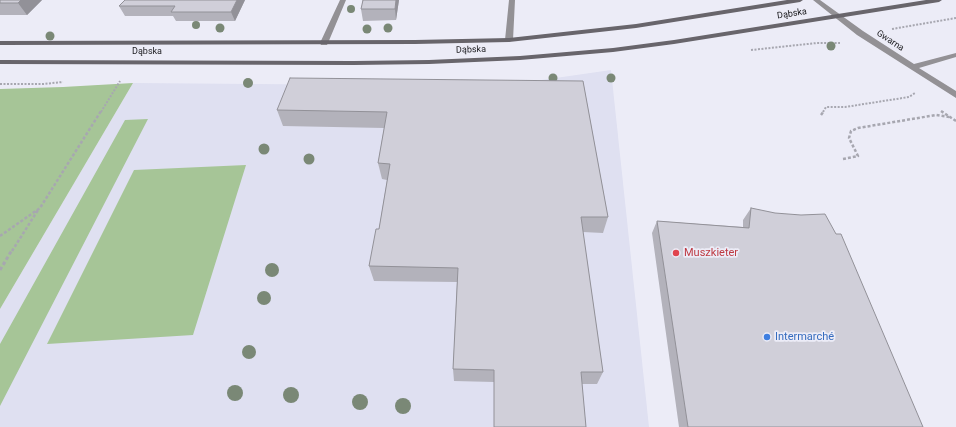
<!DOCTYPE html>
<html>
<head>
<meta charset="utf-8">
<style>
	body { margin:0 }
	canvas { display:block; background:#ececf7 }
</style>
</head>
<body>
<canvas width="956" height="427"></canvas>
<script>
const c = document.querySelector('canvas').getContext('2d');
c.lineJoin = 'round';
function fill(path, color) {
  c.fillStyle = color;
  c.fill(path, 'evenodd');
}
function poly(rows) {
  const path = new Path2D();
  for (const r of rows) {
    path.moveTo(r[0], r[1]);
    for (let i = 2; i < r.length; i += 2) path.lineTo(r[i], r[i + 1]);
  }
  return path;
}
function trace(path, color, width, dash) {
  c.strokeStyle = color;
  c.lineWidth = width;
  c.lineCap = dash ? 'butt' : 'round';
  c.setLineDash(dash || []);
  c.stroke(path);
}
function drawText(font, color, halo, rows, align = 'center') {
  c.font = font + ' Roboto,sans-serif';
  c.lineWidth = 3.5;
  c.setLineDash([]);
  c.textBaseline = 'middle';
  c.strokeStyle = halo;
  c.fillStyle = color;
  for (const [text, x, y, turn = 0] of rows) {
    c.save();
    c.translate(x, y);
    c.rotate((+turn || 0) * Math.PI / 180);
    c.textAlign = isNaN(turn) ? turn : align;
    if (halo) c.strokeText(text, 0, 0);
    c.fillText(text, 0, 0);
    c.restore();
  }
}
const built = poly([
	[611,70,649,427,0,427,0,309,133,83,500,86]
]);
const green = poly([
	[133,83,0,309,0,89,63,87],
	[148,119,0,406,0,344,125,120],
	[246,165,193,335,47,344,134,170]
]);
const pathFar2 = poly([
	[892,29,956,18],
	[751,50,817,43,840,43],
	[0,84,43,84,63,82],
	[101,112,120,81],
	[823,112,826,107,845,107,909,97,915,93]
]);
const pathFar1 = poly([
	[941,111,956,121],
	[821,115,824,111],
	[843,159,858,156,849,138,851,131,858,128,936,115,949,117],
	[0,236,40,208,101,111],
	[12,251,38,210]
]);
const path = poly([
	[0,270,12,250]
]);
const lane = poly([
	[340,0,346,0,328,43,327,45,321,45,320,43,340,0],
	[509,0,515,0,513,40,509,42,505,40,509,0]
]);
const street = poly([
	[813,0,820,0,863,31,914,64,956,53,956,57,919,68,956,91,956,98,857,35,813,0]
]);
const secondary = poly([
	[787,0,803,0,800,2,636,28,509,42,415,44,0,45,0,41,415,40,509,38,636,24,787,0],
	[926,0,942,0,939,2,674,44,613,52,520,60,429,64,354,65,0,64,0,60,354,61,429,60,520,56,613,48,674,40,926,0]
]);
const trees = [
	[351,9,4],
	[196,25,4],
	[220,28,4.5],
	[388,28,4.5],
	[367,29,4.5],
	[50,36,4.5],
	[831,46,4.5],
	[553,78,4.5],
	[611,78,4.5],
	[248,83,5],
	[264,149,5.5],
	[309,159,5.5],
	[272,270,7],
	[264,298,7],
	[249,352,7],
	[235,393,8],
	[291,395,8],
	[360,402,8],
	[403,406,8]
];
const wall = poly([
	[0,0,42,0,27,15,0,15],
	[245,0,235,21,176,21,173,16,125,16,119,6],
	[363,0,399,0,396,20,363,21,361,9],
	[583,81,608,217,603,233,583,232,603,372,597,384,582,384,586,427,494,427,494,382,454,381,453,369,457,282,374,281,369,266,379,229,387,180,382,179,378,163,384,128,283,126,277,110],
	[751,208,923,427,679,427,652,233,657,221,743,227,743,220]
]);
const shadedWall = poly([
	[21,0,42,0,27,15,18,3],
	[237,0,245,0,235,21,231,12],
	[396,0,399,0,396,20,395,9]
]);
const building = poly([
	[0,0,21,0,18,3,0,3,0,0],
	[125,0,237,0,231,12,171,12,175,6,119,6,125,0],
	[363,0,396,0,395,9,361,9,363,0],
	[290,78,583,81,608,217,581,217,603,372,581,372,586,427,494,427,494,370,453,369,458,268,369,266,376,229,379,229,390,164,378,163,387,112,277,110,290,78],
	[751,208,775,213,801,215,825,214,836,234,841,234,923,427,688,427,657,221,749,228,751,208]
]);
const markers = [
	[676,253,4,"#e0444e"],
	[767,337,4,"#3f7fe0"]
];
const farStreetnames = [
	["Dąbska",792,14,-9],
	["Gwarna",890,41,33],
	["Dąbska",471,50,-2],
	["Dąbska",147,52]
];
const healthNames = [
	["Muszkieter",684,253]
];
const shopNames = [
	["Intermarché",775,337]
];
fill(built, '#dfe0f1');
fill(green, '#a6c597');
trace(pathFar2, '#a7a7b0', 2, [2, 1.5]);
trace(pathFar1, '#a7a7b0', 2.5, [3, 2]);
trace(path, '#a7a7b0', 3, [3.5, 2.5]);
fill(lane, '#939195');
fill(street, '#939195');
fill(secondary, '#68656b');
c.fillStyle = '#7a8876';
for (const [x, y, r] of trees) {
  c.beginPath();
  c.arc(x, y, r, 0, 2 * Math.PI);
  c.fill();
}
fill(wall, '#b3b2bb');
fill(shadedWall, '#929198');
fill(building, '#d0cfd9');
trace(building, '#929198', 1);
for (const [x, y, r, color] of markers) {
  const dot = new Path2D();
  dot.arc(x, y, r, 0, 2 * Math.PI);
  c.fillStyle = color;
  c.fill(dot);
  trace(dot, '#ececf7', 1.5);
}
drawText('9px', '#202024', '#ececf7', farStreetnames);
drawText('11px', '#be3a42', '#ececf7', healthNames, 'left');
drawText('11px', '#366cbe', '#ececf7', shopNames, 'left');
</script>
</body>
</html>
